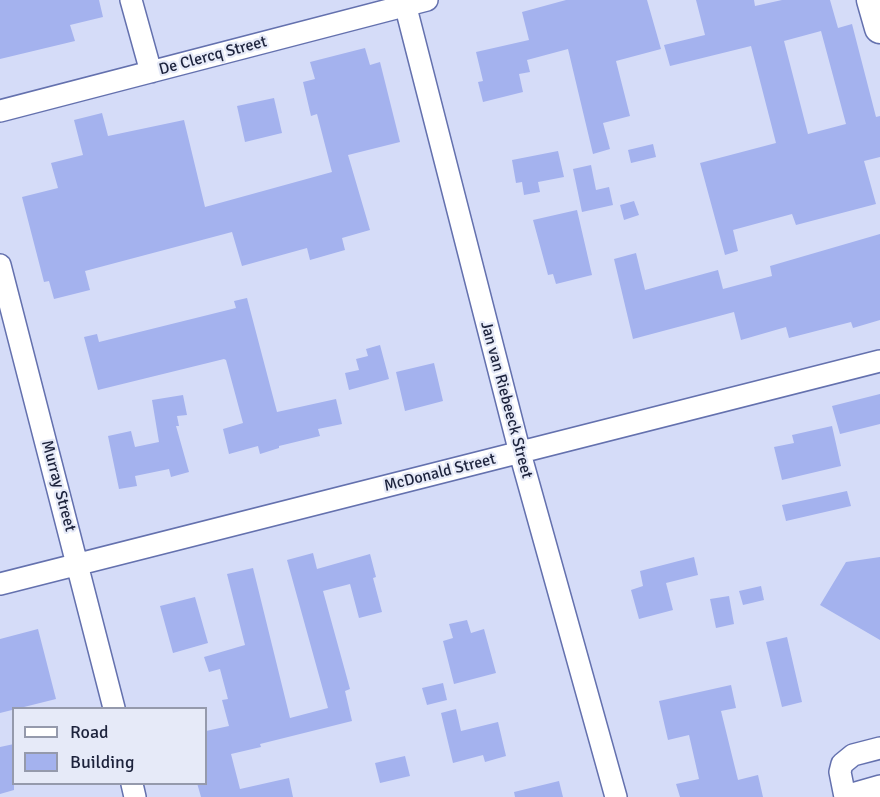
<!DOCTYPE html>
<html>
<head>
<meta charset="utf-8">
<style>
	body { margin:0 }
	#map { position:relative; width:880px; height:797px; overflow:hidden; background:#d5dcf8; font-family:Signika,sans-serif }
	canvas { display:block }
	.legend { position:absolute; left:12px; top:707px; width:195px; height:78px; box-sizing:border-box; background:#e6eaf8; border:2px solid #959aac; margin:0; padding:8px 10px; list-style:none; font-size:18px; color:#1c223b }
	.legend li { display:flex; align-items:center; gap:12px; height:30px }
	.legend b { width:30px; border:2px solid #959aac }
</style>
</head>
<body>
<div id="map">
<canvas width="880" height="797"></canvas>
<ul class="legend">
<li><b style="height:8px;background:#fff"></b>Road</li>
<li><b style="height:16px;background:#a4b2ee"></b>Building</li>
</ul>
</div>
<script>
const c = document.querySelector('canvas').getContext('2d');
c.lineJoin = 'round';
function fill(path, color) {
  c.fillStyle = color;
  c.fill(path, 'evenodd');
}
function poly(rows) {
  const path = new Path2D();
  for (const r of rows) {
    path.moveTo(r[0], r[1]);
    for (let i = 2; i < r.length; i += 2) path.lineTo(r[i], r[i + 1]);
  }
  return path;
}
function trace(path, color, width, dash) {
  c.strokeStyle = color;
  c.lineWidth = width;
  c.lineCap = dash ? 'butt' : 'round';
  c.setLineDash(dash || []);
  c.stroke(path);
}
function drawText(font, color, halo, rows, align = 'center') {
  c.font = font + ' Signika,sans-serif';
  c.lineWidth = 4.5;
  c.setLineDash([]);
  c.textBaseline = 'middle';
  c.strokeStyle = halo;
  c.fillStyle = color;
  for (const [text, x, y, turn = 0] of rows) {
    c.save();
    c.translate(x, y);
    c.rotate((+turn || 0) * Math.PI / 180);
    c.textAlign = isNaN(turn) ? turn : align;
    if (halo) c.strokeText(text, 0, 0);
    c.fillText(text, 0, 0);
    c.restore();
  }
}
const building = poly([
	[0,0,99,0,103,17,70,25,75,41,0,59],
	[566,0,647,0,661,49,616,61,630,116,603,123,610,149,593,154,568,49,527,60,530,72,519,74,523,92,483,102,478,82,483,81,476,52,529,40,522,12],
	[696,0,754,0,755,6,782,0,830,0,838,28,852,24,876,117,880,116,880,157,864,161,876,204,796,225,792,214,733,230,738,251,725,255,700,163,776,143,751,46,670,66,664,45,705,35],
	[821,31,846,124,808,134,784,41],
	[365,48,370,65,380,62,400,142,348,155,370,230,342,238,345,250,310,260,307,248,242,266,232,232,85,271,90,290,54,299,49,281,44,282,22,197,58,188,51,163,83,155,74,120,102,113,108,136,184,120,205,207,332,172,317,114,311,116,303,82,315,79,310,62],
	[274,98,282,133,245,142,237,106],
	[653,144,656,157,631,163,628,150],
	[558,151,564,177,538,182,540,192,524,195,522,182,516,183,512,160],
	[591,165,596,190,609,187,613,205,582,212,573,169],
	[634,201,639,215,624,220,620,205],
	[577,210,592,275,556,284,553,274,548,275,533,220],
	[880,234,880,320,853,328,851,322,789,338,786,327,741,340,734,312,633,339,614,259,636,253,645,290,718,270,723,289,772,276,770,266],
	[247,298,277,412,336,399,342,424,318,429,320,436,279,446,279,448,260,454,258,446,229,454,223,429,243,423,226,360,224,359,98,390,84,337,97,334,99,342,236,308,234,301],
	[380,345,389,379,349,390,345,373,359,370,356,359,368,356,366,349],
	[434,363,443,401,405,411,396,372],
	[880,394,880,424,840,434,832,406],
	[183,395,187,415,177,416,179,426,176,426,189,472,171,477,169,469,135,476,137,486,119,489,108,436,131,431,135,447,159,442,152,400],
	[832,426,841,466,782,480,774,447,794,443,792,435],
	[847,491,851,506,786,521,782,505],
	[313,553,317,569,370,554,376,577,373,578,382,612,359,618,350,584,323,591,350,689,345,691,352,721,260,744,261,747,231,754,240,789,289,778,293,797,201,797,197,783,206,783,206,731,229,726,222,700,228,699,220,669,209,672,204,657,245,645,227,574,253,568,290,718,328,708,287,560],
	[694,557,698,575,666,583,673,610,639,619,631,590,643,586,640,571],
	[880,557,880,640,820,605,846,562],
	[761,586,764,600,743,605,739,591],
	[729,596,734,624,716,628,710,599],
	[195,597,208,643,173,653,160,606],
	[467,620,471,633,484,629,496,673,454,684,443,641,453,638,449,624],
	[38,629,56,699,0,713,0,639],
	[787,637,802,702,782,707,766,642],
	[443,683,447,700,427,705,422,688],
	[731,685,736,708,721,711,738,780,758,775,763,797,680,797,676,784,699,779,689,735,668,740,659,701],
	[456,709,461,731,498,722,506,756,485,762,483,755,453,763,441,713],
	[14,744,14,790,0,794,0,747],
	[405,756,410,776,380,783,375,763],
	[559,781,563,797,515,797,514,792]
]);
const minor = poly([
	[131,0,151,72],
	[404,0,520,453,616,797],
	[0,111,427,0],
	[0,265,114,708],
	[0,584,880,361],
	[132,784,135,797],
	[845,796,880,786],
	[845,797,840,772,842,764,853,755,880,748]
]);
const highway = poly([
	[872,0,880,28]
]);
const streetNames = [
	["De Clercq Street",213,56,-15],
	["Jan van Riebeeck Street",506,400,75],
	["McDonald Street",440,473,-14],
	["Murray Street",58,486,75]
];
fill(building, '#a4b2ee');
trace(minor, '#6471ae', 24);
trace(highway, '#6471ae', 33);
trace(minor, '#fff', 21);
trace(highway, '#fff', 30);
drawText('16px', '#1c223b', '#e6eaf8', streetNames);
</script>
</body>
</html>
